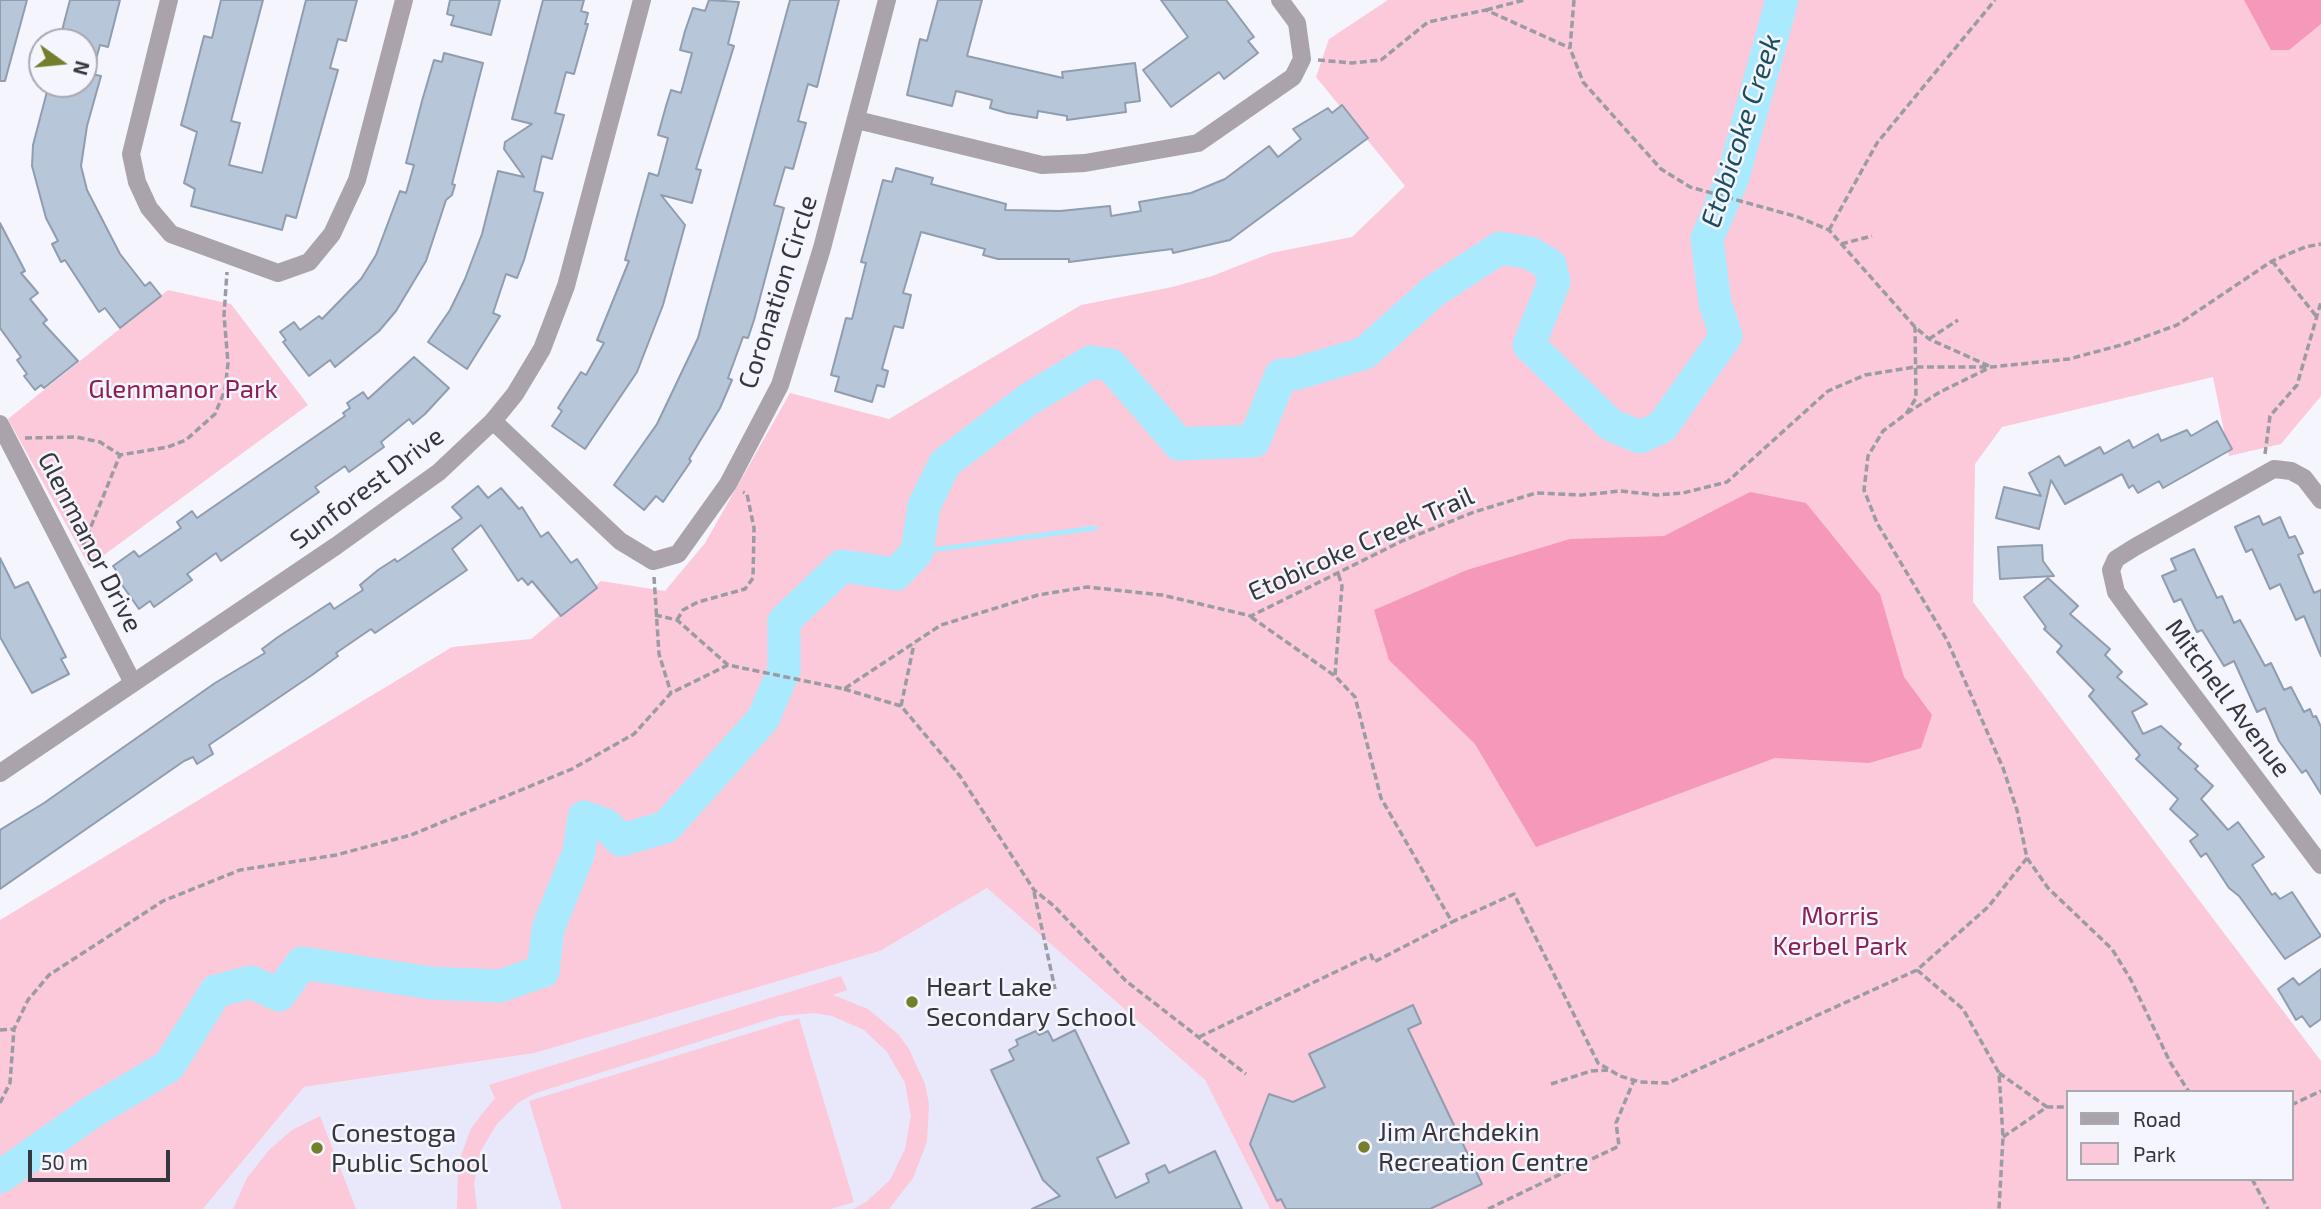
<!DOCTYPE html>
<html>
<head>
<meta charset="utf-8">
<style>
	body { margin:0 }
	#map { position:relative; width:2321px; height:1209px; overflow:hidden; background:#f5f5fe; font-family:"Exo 2",sans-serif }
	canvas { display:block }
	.legend { position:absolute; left:2066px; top:1090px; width:228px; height:91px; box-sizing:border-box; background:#f5f5fe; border:2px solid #a9a9b1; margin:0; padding:9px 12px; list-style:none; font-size:21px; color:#36363e }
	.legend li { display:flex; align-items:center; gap:14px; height:35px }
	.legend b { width:35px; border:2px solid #a9a9b1 }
	.north { position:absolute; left:28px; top:28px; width:70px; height:70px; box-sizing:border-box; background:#f5f5fe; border:2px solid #a9a9b1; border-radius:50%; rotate:105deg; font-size:19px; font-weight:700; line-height:28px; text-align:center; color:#36363e }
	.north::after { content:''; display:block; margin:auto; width:24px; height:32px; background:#747f2c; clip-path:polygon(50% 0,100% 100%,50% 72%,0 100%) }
	.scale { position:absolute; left:28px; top:1150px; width:142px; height:32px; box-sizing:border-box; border:4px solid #36363e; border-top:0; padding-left:9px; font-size:21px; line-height:24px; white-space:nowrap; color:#36363e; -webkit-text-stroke:5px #f5f5fe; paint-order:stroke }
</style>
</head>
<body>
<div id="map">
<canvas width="2321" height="1209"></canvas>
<ul class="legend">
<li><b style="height:9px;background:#aaa3ab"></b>Road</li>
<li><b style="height:19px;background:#fbc9d9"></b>Park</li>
</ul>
<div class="north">N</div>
<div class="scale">50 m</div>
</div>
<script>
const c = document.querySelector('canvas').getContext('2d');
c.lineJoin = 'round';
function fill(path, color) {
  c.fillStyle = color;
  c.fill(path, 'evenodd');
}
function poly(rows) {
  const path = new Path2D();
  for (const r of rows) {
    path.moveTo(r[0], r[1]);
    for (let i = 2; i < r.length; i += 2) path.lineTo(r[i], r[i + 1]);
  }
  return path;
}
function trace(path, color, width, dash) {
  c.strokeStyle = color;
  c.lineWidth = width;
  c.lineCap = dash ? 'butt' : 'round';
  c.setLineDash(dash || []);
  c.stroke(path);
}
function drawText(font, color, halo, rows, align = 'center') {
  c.font = font + ' "Exo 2",sans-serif';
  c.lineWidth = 5;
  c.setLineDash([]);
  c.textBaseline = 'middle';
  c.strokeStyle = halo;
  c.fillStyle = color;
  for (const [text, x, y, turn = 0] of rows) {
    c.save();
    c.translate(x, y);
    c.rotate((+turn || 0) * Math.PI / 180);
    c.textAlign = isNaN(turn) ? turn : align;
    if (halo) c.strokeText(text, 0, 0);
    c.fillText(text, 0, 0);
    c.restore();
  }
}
const built = poly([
	[987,888,1205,1080,1270,1209,203,1209,304,1087,535,1053,880,951]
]);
const green = poly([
	[1388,0,2321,0,2321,396,2281,444,2229,456,2213,377,2002,427,1975,464,1973,602,2321,1061,2321,1209,1270,1209,1205,1080,987,888,880,951,535,1053,304,1087,203,1209,0,1209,0,920,452,647,531,639,601,581,665,591,705,543,790,393,889,419,1081,305,1172,287,1212,276,1271,253,1352,237,1405,186,1316,77,1329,39],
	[2067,1092,2291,1092,2291,1179,2067,1179],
	[168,290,231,304,308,405,89,566,8,419],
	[841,976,847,990,833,995,868,1009,898,1034,909,1049,925,1084,929,1104,927,1142,913,1178,889,1209,853,1209,866,1202,890,1180,905,1149,911,1116,905,1083,887,1052,864,1030,832,1016,814,1013,780,1016,536,1093,519,1102,497,1124,480,1152,474,1184,477,1209,457,1209,458,1164,471,1128,495,1098,489,1085],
	[799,1018,854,1202,831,1209,562,1209,529,1101],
	[320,1116,356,1209,233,1209,247,1178,269,1150,292,1130]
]);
const forest = poly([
	[2244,0,2321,0,2321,24,2289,50,2271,50],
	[1750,492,1806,503,1880,594,1904,677,1932,715,1921,748,1869,763,1775,758,1536,847,1475,744,1389,660,1374,610,1467,570,1570,539,1664,536]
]);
const stream = poly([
	[917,552,1095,528]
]);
const river = poly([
	[0,1177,92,1112,169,1066,216,991,251,982,279,995,302,963,430,983,500,986,543,971,548,929,579,852,584,817,606,825,621,840,666,827,763,719,784,670,784,621,842,566,896,574,917,552,924,506,945,463,1029,399,1091,362,1111,365,1179,444,1254,441,1281,375,1295,374,1365,353,1434,291,1500,248,1530,253,1550,265,1554,282,1529,345,1611,425,1640,437,1662,427,1726,336,1715,303,1707,239,1733,177,1782,0]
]);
const building = poly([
	[0,0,27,0,5,81,0,81,0,0],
	[70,0,120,0,108,47,100,45,92,74,101,76,87,126,81,166,87,190,120,254,145,286,150,282,161,296,120,328,105,308,99,312,65,260,61,262,52,244,58,241,46,218,32,166,33,145,49,84,84,84,84,42,59,42,70,0],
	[221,0,263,0,231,121,240,123,229,165,262,173,306,0,357,0,346,41,338,39,330,68,338,70,296,218,286,215,282,230,191,206,195,189,184,183,197,132,181,125,204,36,212,38,221,0],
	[450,0,500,0,491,35,451,25,454,16,447,14,450,0],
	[543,0,584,0,581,11,588,13,585,24,588,24,574,74,566,72,555,113,564,115,552,159,542,156,534,191,543,193,524,260,517,278,506,274,493,313,500,316,467,369,428,342,450,310,465,279,482,234,498,171,524,177,504,149,505,142,532,124,512,119,543,0],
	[709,0,739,2,728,44,734,46,696,169,701,170,692,203,661,195,685,225,663,305,637,372,585,449,552,426,562,411,558,408,581,372,586,375,604,343,597,340,629,261,625,260,649,173,658,176,668,138,658,135,666,106,671,90,681,93,692,53,680,50,685,31,693,8,705,11,709,0],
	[790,0,839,0,817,87,808,84,798,121,806,123,793,169,785,167,774,205,784,208,754,320,748,338,743,337,728,378,732,380,720,408,689,459,691,461,663,502,656,496,644,510,614,485,657,424,698,338,790,0],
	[938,0,982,0,967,56,1063,78,1062,72,1135,63,1140,101,1125,103,1126,112,1067,120,1067,116,1038,111,1037,118,1007,113,990,108,992,100,956,91,952,106,907,95,920,39,927,41,938,0],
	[1161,0,1226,0,1254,37,1248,41,1258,53,1224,79,1219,72,1171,107,1143,70,1188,37,1161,0],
	[444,53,483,63,452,184,455,185,452,195,446,200,426,261,396,311,379,331,335,367,330,360,309,376,283,342,286,340,280,332,294,322,300,330,319,316,322,319,361,279,376,255,400,191,406,193,414,165,406,163,422,101,434,60,442,62,444,53],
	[1342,105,1368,138,1230,240,1173,253,1172,249,1069,262,1069,259,998,259,983,255,985,249,921,232,903,293,911,295,903,328,894,326,882,369,888,371,884,387,877,385,872,402,835,391,839,377,831,375,846,318,852,319,866,263,861,262,883,180,892,182,896,168,933,178,931,184,1006,204,1005,210,1060,211,1110,206,1111,216,1141,211,1139,202,1191,193,1225,179,1269,146,1278,157,1301,139,1293,129,1328,108,1332,113,1342,105],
	[0,223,25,271,21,273,38,293,30,299,47,320,43,323,78,361,44,388,41,385,35,390,24,376,27,374,17,360,21,357,0,328,0,223],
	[414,357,449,388,425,414,413,424,409,419,381,442,384,447,349,472,345,466,315,487,319,492,221,561,216,553,187,574,192,580,154,607,150,601,139,609,115,575,118,573,113,566,134,551,139,557,181,528,177,522,192,511,197,518,345,416,343,413,350,408,347,403,363,392,368,399,414,357],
	[2217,421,2232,449,2163,488,2159,481,2138,493,2133,485,2129,488,2122,474,2065,504,2051,480,2039,529,1996,518,2004,487,2041,496,2029,473,2059,456,2065,466,2100,447,2104,454,2129,440,2133,448,2158,434,2161,441,2187,430,2191,436,2217,421],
	[478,486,488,498,501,488,519,509,522,507,541,537,548,532,571,563,577,559,597,588,561,616,532,581,528,585,522,578,518,581,481,525,452,549,467,570,375,633,371,629,336,653,338,656,312,675,209,745,213,754,197,764,193,757,184,761,0,889,0,830,44,803,215,683,265,653,262,649,278,637,330,603,334,609,363,590,360,585,378,570,395,559,397,562,462,518,452,507,478,486],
	[2259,516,2263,525,2280,517,2289,538,2295,536,2303,553,2298,555,2314,593,2321,590,2321,656,2304,616,2296,620,2280,584,2270,589,2252,549,2246,552,2235,527,2259,516],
	[2042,545,2043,561,2054,576,2000,579,1998,547,2042,545],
	[2194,549,2217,598,2222,596,2234,623,2240,620,2265,666,2271,663,2284,690,2291,687,2304,712,2310,709,2313,717,2316,716,2321,727,2321,794,2306,770,2302,773,2279,741,2265,708,2257,712,2234,661,2224,666,2202,630,2197,632,2181,599,2174,602,2162,576,2176,570,2171,559,2194,549],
	[0,558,15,588,28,582,66,657,61,659,69,674,32,693,0,637,0,558],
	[2048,578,2078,606,2070,614,2110,649,2105,655,2122,672,2117,677,2147,704,2132,712,2143,734,2161,726,2181,744,2178,748,2198,766,2195,769,2213,786,2201,799,2228,830,2238,822,2264,857,2252,865,2272,895,2275,893,2280,899,2292,892,2321,936,2285,959,2239,896,2229,888,2206,853,2201,857,2190,841,2198,835,2170,809,2178,799,2136,759,2140,755,2089,696,2094,690,2057,652,2062,646,2044,629,2046,627,2024,597,2048,578],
	[2321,969,2321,1019,2310,1027,2302,1016,2296,1020,2278,989,2293,978,2299,985,2321,969],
	[1413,1005,1421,1023,1408,1029,1482,1184,1430,1209,1286,1209,1281,1199,1277,1201,1250,1144,1269,1094,1293,1102,1325,1087,1309,1054,1413,1005],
	[1075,1030,1129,1143,1097,1158,1116,1198,1149,1182,1146,1174,1165,1165,1169,1173,1215,1151,1242,1209,1032,1209,1060,1196,1043,1180,991,1070,1014,1060,1009,1050,1018,1045,1016,1040,1036,1031,1039,1035,1048,1031,1053,1041,1075,1030]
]);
const path = poly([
	[1574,0,1570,48,1583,82,1661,169,1690,187,1798,217,1829,230,1915,327,1929,339,1989,366],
	[1486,10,1524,0],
	[1318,60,1352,63,1381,60,1428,22,1486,10,1570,48],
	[1829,230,1877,143,1995,0],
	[1841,244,1872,236],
	[2272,261,2317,317],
	[1929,339,1958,320],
	[1907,413,1940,392,1989,368],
	[25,438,76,437,100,442,120,455],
	[2265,454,2270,416,2297,385,2321,302],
	[83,546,120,455,168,447,186,440,215,414,225,390,228,363,224,315,227,272],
	[654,577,659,654,671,693],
	[655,615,677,620,728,665],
	[1251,617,1335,676,1355,697,1381,798,1452,922,1514,894,1598,1063,1620,1076,1640,1082,1668,1083,1917,970,1988,907,2027,858,2017,810,2003,768,1947,640,1877,523,1864,490,1868,456,1883,431,1906,414,1916,398,1915,327],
	[677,620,683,610,698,602,745,589,753,578,754,528,747,494,743,492],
	[1335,675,1342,586,1338,573],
	[844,689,901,706,960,776,1034,890,1054,906,1126,981,1246,1074],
	[901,706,914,644],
	[2027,858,2048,888,2112,949,2131,980,2170,1062,2189,1092],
	[1034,892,1055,989],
	[1917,970,1963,1009,1999,1073,2003,1137,1999,1209],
	[0,1030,14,1029],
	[1199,1037,1371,955,1374,962,1452,922],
	[1999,1073,2047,1107],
	[1551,1084,1591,1071,1608,1070],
	[0,1103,10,1083,14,1029,28,1000,49,975,163,901,240,870,336,855,411,835,572,769,634,734,671,693,728,665,844,689,941,625,1038,595,1087,587,1162,595,1251,616,1402,541,1474,512,1536,493,1582,495,1621,491,1657,495,1683,493,1727,482,1828,391,1865,375,1915,367,1991,367,2069,359,2125,344,2177,325,2272,261,2305,247,2321,244],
	[2291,1105,2321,1091],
	[2003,1137,2047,1107,2067,1107],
	[2252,1179,2268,1209],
	[1488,1209,1619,1146,1616,1123,1634,1080]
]);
const minor = poly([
	[169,0,131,154,137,182,149,208,171,234,278,273,309,262,332,234,357,180,404,0],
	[857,120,1042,165,1085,163,1198,143,1293,77,1302,59,1297,23,1280,0],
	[493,421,620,541,653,561,678,554,728,484,780,385,822,248,887,0],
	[0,424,133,683],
	[2321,500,2304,478,2291,471,2274,469,2135,547,2116,559,2111,570,2116,592,2129,610,2321,865]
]);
const tertiary = poly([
	[0,773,336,546,439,472,493,421,515,394,542,349,566,286,642,0]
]);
const markers = [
	[912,1002,7,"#747f2c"],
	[1364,1147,7,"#747f2c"],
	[317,1148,7,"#747f2c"]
];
const streetNames = [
	["Coronation Circle",778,292,-72],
	["Sunforest Drive",367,488,-37],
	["Glenmanor Drive",90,542,63],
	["Etobicoke Creek Trail",1361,544,-24],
	["Mitchell Avenue",2228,698,53]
];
const parkNames = [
	["Glenmanor Park",183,389],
	["Morris",1840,916],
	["Kerbel Park",1840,946]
];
const poiNames = [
	["Heart Lake",926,987],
	["Secondary School",926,1017],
	["Jim Archdekin",1378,1132],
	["Recreation Centre",1378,1162],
	["Conestoga",331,1133],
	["Public School",331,1163]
];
const waterNames = [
	["Etobicoke Creek",1741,131,-72]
];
fill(built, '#e9e8fb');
fill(green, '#fbc9d9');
fill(forest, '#f598b9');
trace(stream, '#aaeaff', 5);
trace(river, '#aaeaff', 33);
fill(building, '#b7c6d9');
trace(building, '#8f9daf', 2);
trace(path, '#9b9ba4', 3.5, [7, 3.5]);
trace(minor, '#aaa3ab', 18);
trace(tertiary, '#aaa3ab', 18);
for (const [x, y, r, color] of markers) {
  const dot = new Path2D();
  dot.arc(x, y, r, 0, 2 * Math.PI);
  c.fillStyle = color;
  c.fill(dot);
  trace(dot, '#f5f5fe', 2.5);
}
drawText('26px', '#36363e', '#f5f5fe', streetNames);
drawText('26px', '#8b2153', '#f5f5fe', parkNames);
drawText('26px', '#36363e', '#f5f5fe', poiNames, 'left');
drawText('italic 28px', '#1b4f5d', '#f5f5fe', waterNames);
</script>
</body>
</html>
